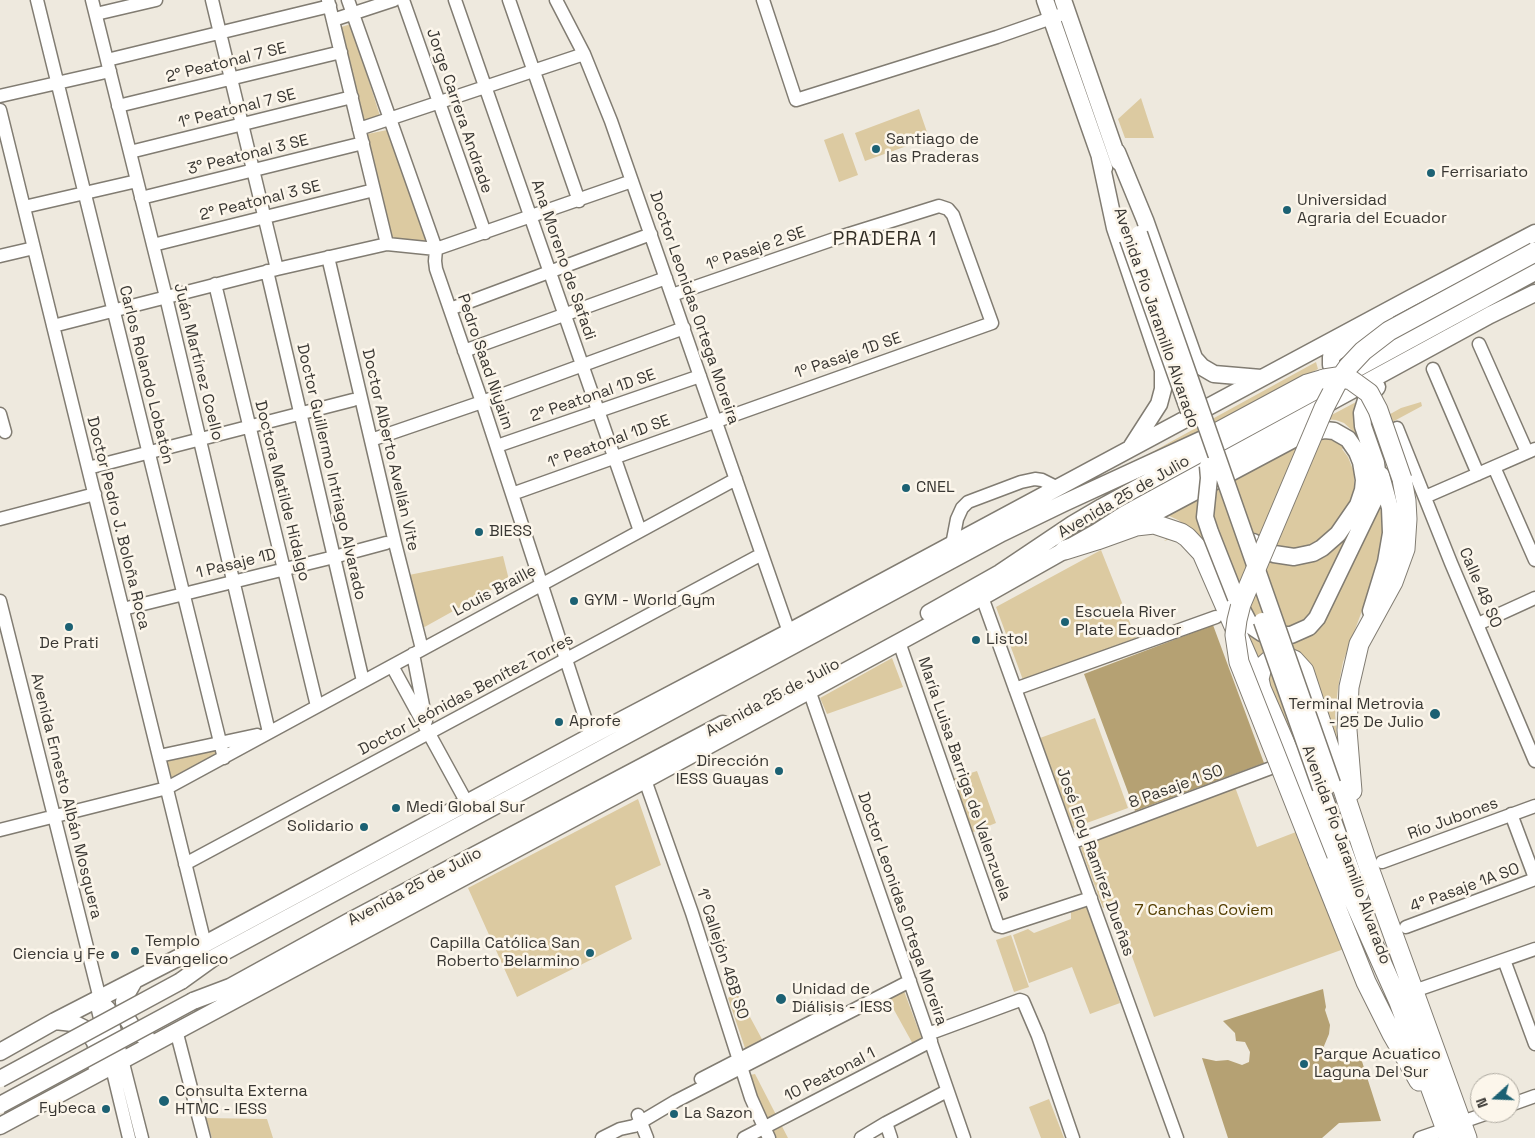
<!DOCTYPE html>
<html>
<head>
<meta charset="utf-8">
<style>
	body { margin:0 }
	#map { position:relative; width:1535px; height:1138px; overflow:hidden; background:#eee9de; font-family:"Space Grotesk",sans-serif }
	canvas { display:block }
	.north { position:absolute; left:1470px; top:1073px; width:50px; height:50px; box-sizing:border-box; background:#fcf6eb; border:1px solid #aeaaa1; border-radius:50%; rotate:250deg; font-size:14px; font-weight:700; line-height:20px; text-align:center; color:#393733 }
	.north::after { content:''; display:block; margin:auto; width:18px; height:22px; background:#1c6173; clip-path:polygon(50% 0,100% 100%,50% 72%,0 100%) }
</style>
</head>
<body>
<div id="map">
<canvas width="1535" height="1138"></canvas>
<div class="north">N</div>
</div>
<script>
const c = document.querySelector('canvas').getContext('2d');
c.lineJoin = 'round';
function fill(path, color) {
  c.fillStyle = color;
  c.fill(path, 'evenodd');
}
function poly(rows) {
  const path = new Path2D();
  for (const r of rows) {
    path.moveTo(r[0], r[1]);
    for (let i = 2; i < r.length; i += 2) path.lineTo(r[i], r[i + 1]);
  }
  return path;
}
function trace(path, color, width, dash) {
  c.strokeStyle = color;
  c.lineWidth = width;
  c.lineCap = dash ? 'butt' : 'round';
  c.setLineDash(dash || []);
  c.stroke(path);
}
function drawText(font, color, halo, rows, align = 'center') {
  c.font = font + ' "Space Grotesk",sans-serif';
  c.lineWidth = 5;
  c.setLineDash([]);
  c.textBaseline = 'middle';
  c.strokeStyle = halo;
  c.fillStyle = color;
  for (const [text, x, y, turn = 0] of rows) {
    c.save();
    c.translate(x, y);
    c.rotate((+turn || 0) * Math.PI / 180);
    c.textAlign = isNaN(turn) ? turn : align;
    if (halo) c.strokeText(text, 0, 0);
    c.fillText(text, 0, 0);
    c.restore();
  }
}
const green = poly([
	[351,24,380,116,361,122,338,28],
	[1141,98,1154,138,1125,138,1118,119],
	[919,109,929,138,865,161,855,133],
	[387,130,429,244,389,238,363,135],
	[843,133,858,175,839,182,824,140],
	[1316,362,1318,369,1173,447,1114,473],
	[1358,401,1358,432,1401,408,1421,402,1422,406,1342,449,1348,457,1354,472,1356,519,1314,608,1307,619,1287,629,1254,620,1212,520,1199,526,1205,542,1191,530,1180,536,1164,541,1185,525,1178,520,1165,514,1197,496,1197,519,1213,490,1300,440,1325,436,1337,443,1355,433,1344,423,1336,420,1324,419],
	[1380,505,1384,536,1376,573,1343,662,1338,688,1335,714,1339,762,1311,673,1254,667,1242,628,1302,637],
	[1101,550,1136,638,1023,680,996,607],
	[503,556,509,580,421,629,409,575],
	[892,658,903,687,827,714,820,698],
	[1272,665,1320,801,1267,689,1268,670],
	[1095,718,1128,808,1073,828,1040,738],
	[220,743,224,758,167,788,159,756],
	[977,771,996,823,971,833,952,779],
	[1235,787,1257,847,1296,832,1344,949,1154,1017,1113,904,1103,908,1081,849,1084,841],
	[638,799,661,865,615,886,632,939,517,997,468,888],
	[1087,905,1120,1003,1090,1014,1072,967,1029,983,1013,935,1028,929,1034,933,1071,919,1071,911],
	[1011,935,1029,987,1014,992,996,940],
	[904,991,923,1042,914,1046,888,999],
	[737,993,763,1041,746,1051,728,998],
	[755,1074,788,1138,772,1138,750,1075],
	[1049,1099,1064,1138,1041,1138,1029,1107],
	[206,1118,267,1119,273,1138,212,1138]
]);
const water = poly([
	[1213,625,1264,763,1135,811,1084,674],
	[1323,989,1326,1007,1325,1010,1330,1025,1329,1034,1324,1046,1325,1056,1334,1061,1347,1056,1356,1057,1359,1052,1381,1121,1339,1123,1322,1138,1228,1138,1202,1058,1216,1061,1228,1060,1242,1065,1249,1062,1250,1052,1245,1042,1236,1041,1235,1033,1223,1021]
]);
const minor = poly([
	[37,0,224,758],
	[92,0,166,297,269,732],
	[212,0,277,269],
	[328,0,387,244],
	[348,0,436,249,435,261,436,269,482,402,591,736],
	[403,0,485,233],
	[455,0,640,531],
	[509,0,579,201],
	[556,0,584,54,611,121,789,632],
	[763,0,796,100,997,37,1060,15],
	[96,14,156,0],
	[333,20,394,0],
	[107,60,330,6],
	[0,96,110,71],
	[118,106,341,52],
	[0,110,205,944],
	[359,129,584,54],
	[130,152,352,97],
	[141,198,363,143],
	[24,207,137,181],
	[153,245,374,190],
	[0,256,34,248],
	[328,257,395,543,422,649],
	[267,271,363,681],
	[215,284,317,706],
	[450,309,651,234],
	[53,326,277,269,387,244,436,249,632,181],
	[1479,344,1527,452],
	[464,351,666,278],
	[1433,369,1478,474],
	[0,414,5,432],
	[1397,428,1451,563,1535,761],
	[371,440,482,402,684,328],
	[497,446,700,376],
	[1494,467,1535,560],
	[88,468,353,400],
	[512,494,992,323,953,215,948,209,939,206,843,236,672,295],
	[1425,497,1535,449],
	[0,519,95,494],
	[952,545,957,519,962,508,968,502,1021,482,1035,479,1042,480,1058,488],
	[982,597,1177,1138],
	[0,601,100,999,98,1010,129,1138],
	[123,609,334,557,386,543],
	[1478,624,1535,598],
	[899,642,998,926,1002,927,1091,898],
	[413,654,426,721],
	[392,666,467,803],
	[1015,689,1216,617],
	[809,690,964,1138],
	[159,756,257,735],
	[645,780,692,913,751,1098,769,1138],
	[1511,814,1535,878],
	[0,830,167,788,736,479],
	[1071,843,1287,762],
	[1382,862,1535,806],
	[185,864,762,554],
	[1406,927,1535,879],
	[1504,960,1535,1044],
	[1414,991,1535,949],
	[100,999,109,1008,142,1138],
	[176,1030,204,1138],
	[928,1034,1020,1000,1023,1001,1038,1036,1073,1138],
	[701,1079,823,1016],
	[1510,1105,1535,1096],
	[638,1115,647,1138],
	[1462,1122,1488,1113],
	[886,1123,891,1138],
	[602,1138,620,1129,634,1126,676,1101,910,981],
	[744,1138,931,1041],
	[861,1138,886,1123,947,1091],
	[1420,1138,1446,1129]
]);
const major = poly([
	[1045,0,1104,168],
	[1063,0,1119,162],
	[1117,152,1145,220,1194,358,1202,367,1214,374,1261,378],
	[1100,158,1115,228,1163,370,1163,389,1159,404,1132,446],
	[1353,367,1343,372,1335,371,1331,365,1331,357,1336,352,1363,337,1386,320],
	[1134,524,1305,433,1325,430,1334,431,1348,439,1357,452,1361,462,1364,480,1363,490,1358,505,1338,534,1322,548,1313,553,1294,557,1274,554,1265,550,1253,542],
	[1237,600,1250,625,1262,633,1275,635,1291,635,1309,627,1317,618,1375,498,1378,478,1376,463,1363,426,1362,413,1366,400,1377,387],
	[1371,611,1386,562,1391,533,1390,508,1381,475],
	[929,613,1000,573,1073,524,1102,507,1535,272],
	[1321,788,1360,894],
	[134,981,126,995,124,1002,126,1017,134,1030,147,1038],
	[181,981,213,958,1002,533,1064,503,1216,433],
	[193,1001,230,987,348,922,723,724],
	[55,1021,73,1023,87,1030,95,1042,97,1050,96,1065],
	[0,1052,55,1021,205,944,591,736,789,632,1411,298,1535,233],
	[0,1126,645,780,982,597,1097,532,1125,514,1490,315,1535,293]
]);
const highway = poly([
	[1216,433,1307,384,1324,379],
	[1065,550,1097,540,1136,526,1154,524,1181,533,1187,537,1202,553,1342,874,1399,1002,1449,1138],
	[1261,688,1259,679,1262,667,1271,659,1278,656,1289,658,1294,660,1304,671,1369,868,1467,1138],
	[1352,791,1347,730,1349,687,1359,644,1393,582,1405,549,1407,519,1406,501,1402,479],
	[1318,862,1366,982,1392,1034,1419,1081]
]);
const majorBridge = poly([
	[1139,234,1332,784],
	[1128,239,1189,411],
	[1208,466,1209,478,1205,517,1210,532,1236,598],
	[1262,621,1321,788],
	[0,1079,181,981],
	[0,1105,193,1001]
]);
const highwayBridge = poly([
	[1324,379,1337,377,1351,380,1369,393,1378,410,1402,479],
	[1318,862,1239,662,1235,635,1237,620,1241,604,1324,408,1338,381,1348,367,1363,351,1389,331,1535,252]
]);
const markers = [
	[876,149,5,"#1c6173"],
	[1431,173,5,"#1c6173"],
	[1287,210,5,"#1c6173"],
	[906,488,5,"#1c6173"],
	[479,532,5,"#1c6173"],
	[574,601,5,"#1c6173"],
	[1065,622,5,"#1c6173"],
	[69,627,5,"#1c6173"],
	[976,640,5,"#1c6173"],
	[1435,714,6,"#1c6173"],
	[559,722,5,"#1c6173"],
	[779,771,5,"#1c6173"],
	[396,808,5,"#1c6173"],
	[364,827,5,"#1c6173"],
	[135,951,5,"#1c6173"],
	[590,953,5,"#1c6173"],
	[115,955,5,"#1c6173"],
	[781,999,6,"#1c6173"],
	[1304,1064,5,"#1c6173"],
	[164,1101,6,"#1c6173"],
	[106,1109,5,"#1c6173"],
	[674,1114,5,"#1c6173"]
];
const streetNames = [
	["2° Peatonal 7 SE",226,63,-14],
	["1° Peatonal 7 SE",237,109,-14],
	["Jorge Carrera Andrade",459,111,71],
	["3° Peatonal 3 SE",248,155,-14],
	["2° Peatonal 3 SE",260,201,-14],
	["1º Pasaje 2 SE",756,249,-19],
	["Ana Moreno de Safadi",563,260,71],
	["Doctor Leonidas Ortega Moreira",694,308,71],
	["Avenida Pío Jaramillo Alvarado",1156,318,71],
	["1º Pasaje 1D SE",848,356,-19],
	["Juán Martínez Coello",198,362,76],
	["Pedro Saad Niyaim",485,362,71],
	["Carlos Rolando Lobatón",146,375,76],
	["2° Peatonal 1D SE",593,396,-19],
	["1° Peatonal 1D SE",609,442,-20],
	["Doctor Alberto Avellán Vite",390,450,77],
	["Doctor Guillermo Intriago Alvarado",331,472,77],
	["Doctora Matilde Hidalgo",282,491,76],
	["Avenida 25 de Julio",1124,497,-30],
	["Doctor Pedro J. Boloña Roca",118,523,76],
	["1 Pasaje 1D",236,564,-14],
	["Calle 48 SO",1480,588,67],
	["Louis Braille",495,591,-28],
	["Doctor Leónidas Benítez Torres",466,695,-28],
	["Avenida 25 de Julio",773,698,-28],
	["María Luisa Barriga de Valenzuela",964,779,71],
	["8 Pasaje 1 SO",1176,787,-20],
	["Avenida Ernesto Albán Mosquera",66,796,76],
	["Río Jubones",1453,819,-20],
	["Avenida Pío Jaramillo Alvarado",1346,855,70],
	["José Eloy Ramírez Dueñas",1095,862,70],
	["Avenida 25 de Julio",415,887,-28],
	["4° Pasaje 1A SO",1465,888,-20],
	["Doctor Leonidas Ortega Moreira",902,909,71],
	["1° Callejón 46B SO",722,954,72],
	["10 Peatonal 1",830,1075,-27]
];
const poiNames = [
	["Santiago de",886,140],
	["las Praderas",886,158],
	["Ferrisariato",1441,173],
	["Universidad",1297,201],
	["Agraria del Ecuador",1297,219],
	["CNEL",916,488],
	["BIESS",489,532],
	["GYM - World Gym",584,601],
	["Escuela River",1075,613],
	["Plate Ecuador",1075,631],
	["Listo!",986,640],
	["De Prati",69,644,"center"],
	["Terminal Metrovia",1424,705,"right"],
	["- 25 De Julio",1424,723,"right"],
	["Aprofe",569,722],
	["Dirección",769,762,"right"],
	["IESS Guayas",769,780,"right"],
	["Medi Global Sur",406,808],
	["Solidario",354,827,"right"],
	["Templo",145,942],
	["Evangelico",145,960],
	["Capilla Católica San",580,944,"right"],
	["Roberto Belarmino",580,962,"right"],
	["Ciencia y Fe",105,955,"right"],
	["Unidad de",792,990],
	["Diálisis - IESS",792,1008],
	["Parque Acuatico",1314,1055],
	["Laguna Del Sur",1314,1073],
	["Consulta Externa",175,1092],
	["HTMC - IESS",175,1110],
	["Fybeca",96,1109,"right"],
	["La Sazon",684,1114]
];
const parkNames = [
	["7 Canchas Coviem",1204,911]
];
const quarterNames = [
	["PRADERA 1",885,240]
];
fill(green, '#dccaa1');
fill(water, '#b5a173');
trace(minor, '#817c72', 15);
trace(major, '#817c72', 19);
trace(highway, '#817c72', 21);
trace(minor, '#fff', 12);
trace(major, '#fff', 16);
trace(highway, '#fff', 19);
trace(majorBridge, '#817c72', 19, []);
trace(highwayBridge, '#817c72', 21, []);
trace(majorBridge, '#fff', 16);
trace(highwayBridge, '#fff', 19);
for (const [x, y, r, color] of markers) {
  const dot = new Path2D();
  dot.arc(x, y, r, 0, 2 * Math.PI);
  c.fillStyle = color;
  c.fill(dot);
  trace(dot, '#fcf6eb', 2);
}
drawText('16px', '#393733', '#fcf6eb', streetNames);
drawText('16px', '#393733', '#fcf6eb', poiNames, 'left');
drawText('16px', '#553f02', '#fcf6eb', parkNames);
c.letterSpacing = '1px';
drawText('19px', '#312d25', '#fcf6eb', quarterNames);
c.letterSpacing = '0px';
</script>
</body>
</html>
